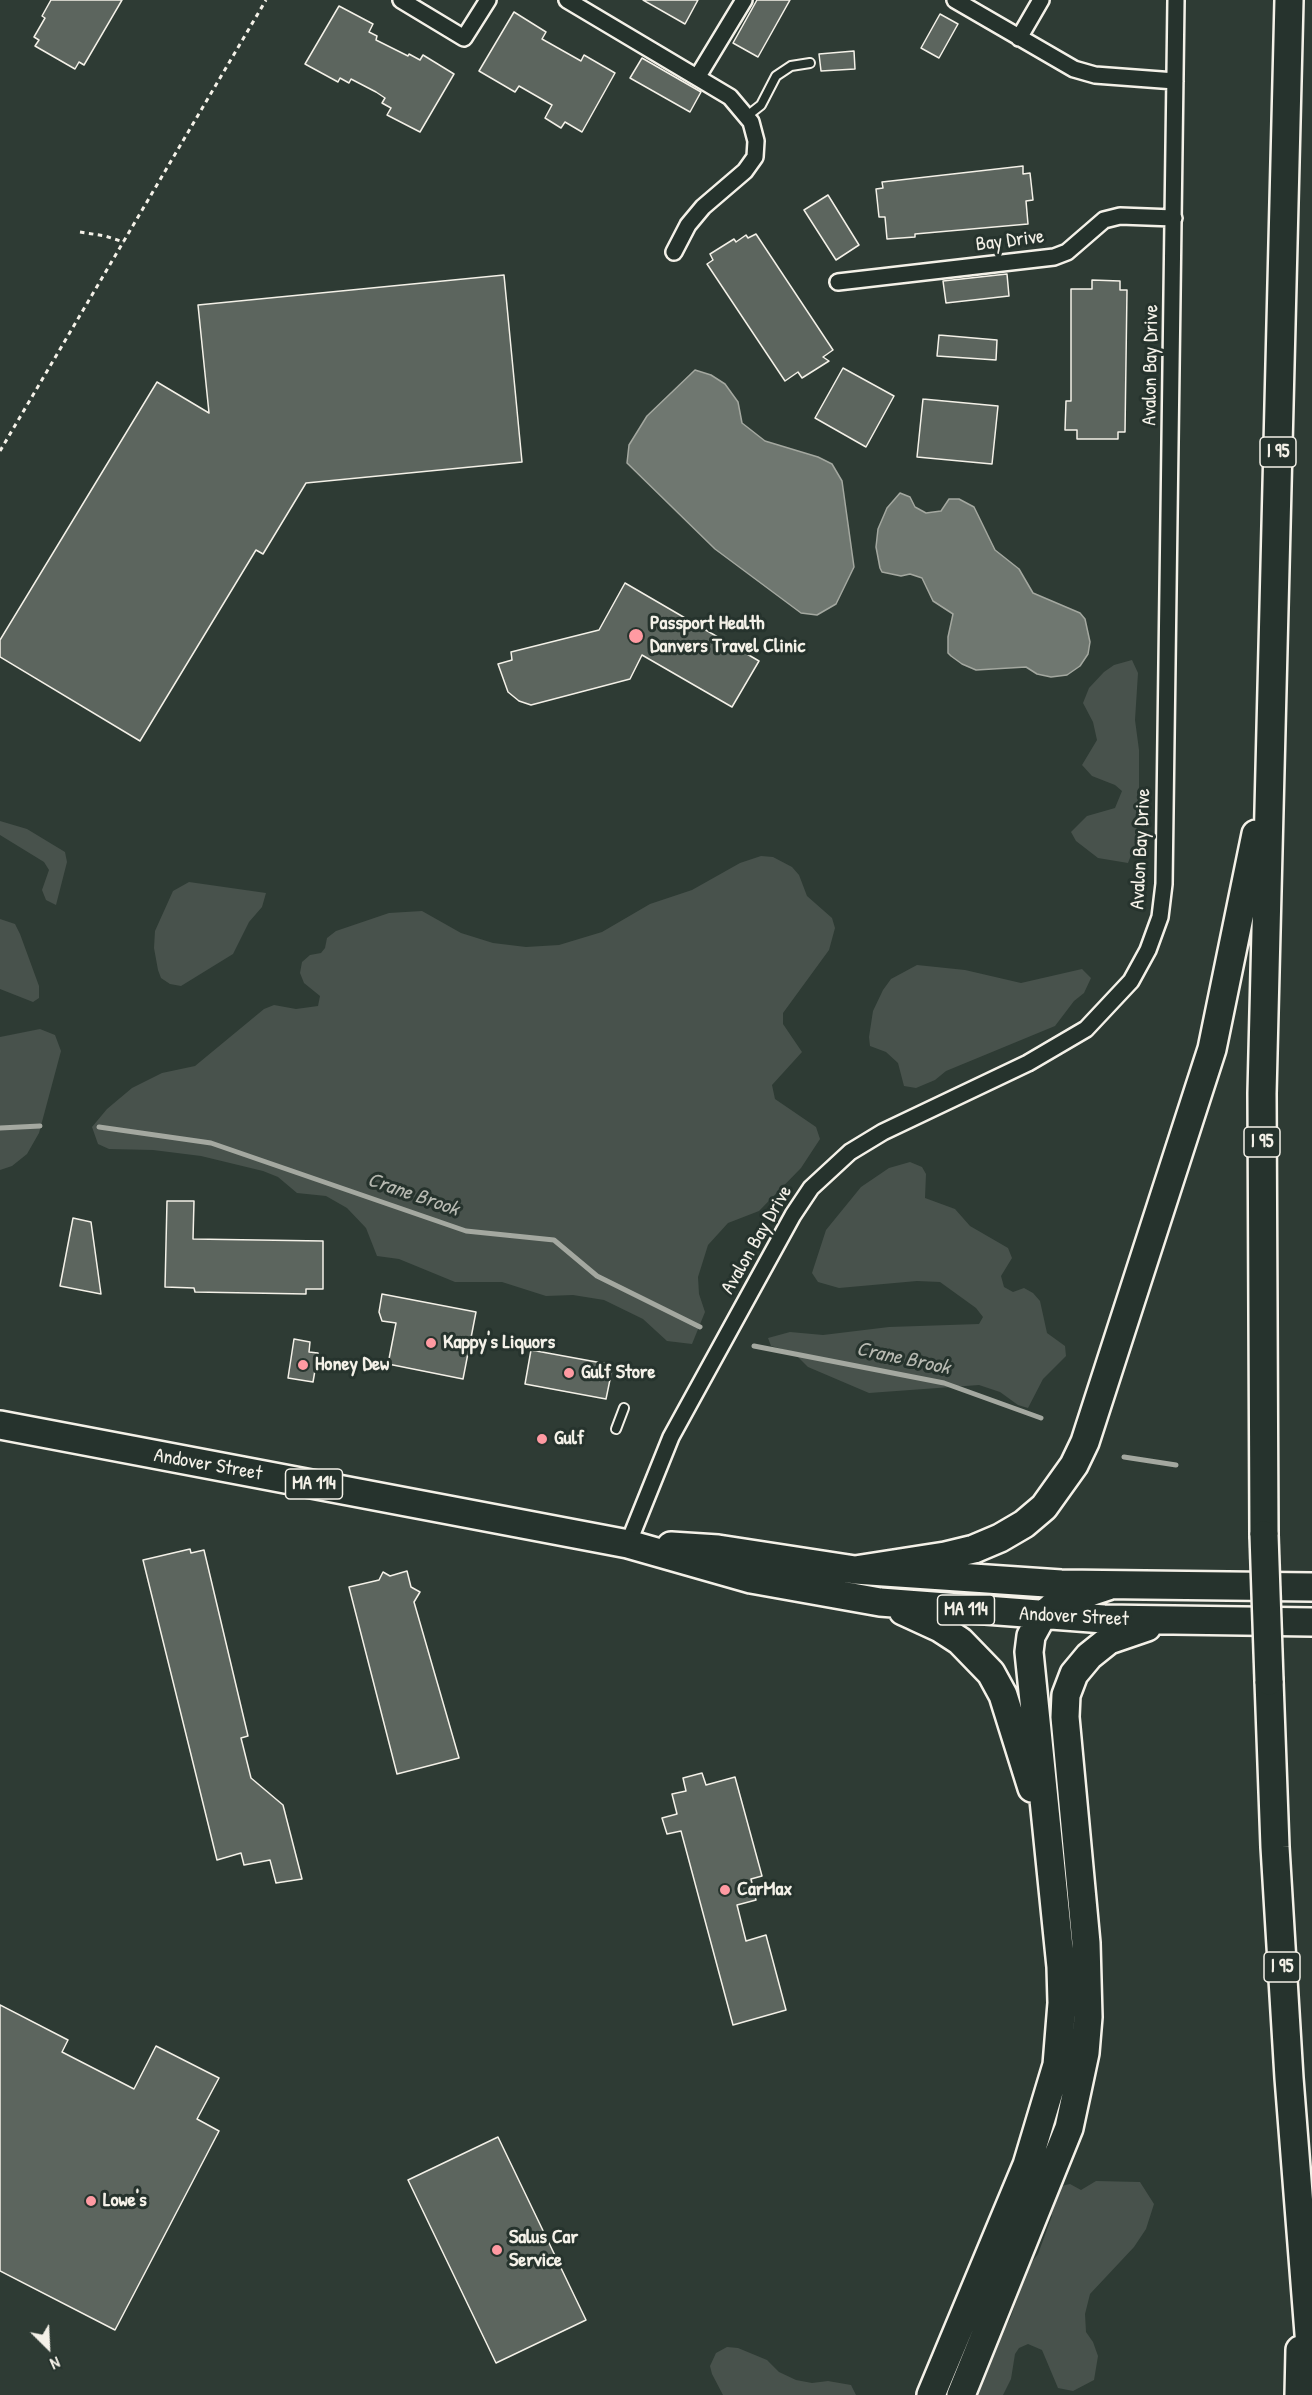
<!DOCTYPE html>
<html>
<head>
<meta charset="utf-8">
<style>
	body { margin:0 }
	#map { position:relative; width:1312px; height:2395px; overflow:hidden; background:#2e3b34; font-family:"Patrick Hand",sans-serif }
	canvas { display:block }
	.north { position:absolute; left:18px; top:2317px; width:60px; height:60px; -webkit-text-stroke:4px #26332d; paint-order:stroke; rotate:156deg; font-size:16px; font-weight:700; line-height:24px; text-align:center; color:#f4f1e8 }
	.north::after { content:''; display:block; margin:auto; width:21px; height:27px; background:#f4f1e8; clip-path:polygon(50% 0,100% 100%,50% 72%,0 100%) }
</style>
</head>
<body>
<div id="map">
<canvas width="1312" height="2395"></canvas>
<div class="north">N</div>
</div>
<script>
const c = document.querySelector('canvas').getContext('2d');
c.lineJoin = 'round';
function fill(path, color) {
  c.fillStyle = color;
  c.fill(path, 'evenodd');
}
function poly(rows) {
  const path = new Path2D();
  for (const r of rows) {
    path.moveTo(r[0], r[1]);
    for (let i = 2; i < r.length; i += 2) path.lineTo(r[i], r[i + 1]);
  }
  return path;
}
function trace(path, color, width, dash) {
  c.strokeStyle = color;
  c.lineWidth = width;
  c.lineCap = dash ? 'butt' : 'round';
  c.setLineDash(dash || []);
  c.stroke(path);
}
function drawText(font, color, halo, rows, align = 'center') {
  c.font = font + ' "Patrick Hand",sans-serif';
  c.lineWidth = 6;
  c.setLineDash([]);
  c.textBaseline = 'middle';
  c.strokeStyle = halo;
  c.fillStyle = color;
  for (const [text, x, y, turn = 0] of rows) {
    c.save();
    c.translate(x, y);
    c.rotate((+turn || 0) * Math.PI / 180);
    c.textAlign = isNaN(turn) ? turn : align;
    if (halo) c.strokeText(text, 0, 0);
    c.fillText(text, 0, 0);
    c.restore();
  }
}
const green = poly([
	[1132,660,1138,673,1135,720,1139,750,1139,834,1128,863,1098,858,1076,841,1071,832,1087,816,1115,808,1122,791,1115,785,1092,776,1082,765,1097,740,1093,722,1083,703,1089,688,1104,672,1114,665],
	[0,821,27,829,65,852,67,862,56,905,46,900,42,890,49,870,44,862,0,835],
	[761,856,773,857,792,867,799,875,807,896,832,918,835,928,829,950,783,1013,783,1024,802,1052,772,1085,775,1099,816,1127,820,1139,801,1168,759,1211,728,1223,708,1245,698,1277,699,1294,705,1312,692,1344,667,1341,643,1319,604,1300,573,1295,546,1296,502,1282,455,1282,399,1259,377,1256,366,1228,347,1208,326,1196,297,1193,278,1177,263,1171,201,1156,153,1150,109,1149,98,1144,92,1127,107,1109,132,1088,162,1073,195,1066,264,1009,274,1005,296,1009,318,1006,320,996,304,983,300,973,302,962,310,955,321,953,325,948,327,938,336,931,389,913,422,911,461,933,493,943,526,947,559,945,602,932,650,904,692,890,740,863],
	[189,882,266,893,262,907,249,922,233,954,181,986,170,984,161,978,158,970,154,948,155,931,173,891],
	[0,919,15,924,20,934,39,986,39,998,33,1002,0,989],
	[917,965,965,970,1021,983,1082,969,1091,978,1084,993,1074,1001,1055,1026,946,1071,935,1080,916,1088,904,1086,898,1063,886,1052,870,1046,869,1037,873,1011,883,990,891,979],
	[40,1029,55,1035,61,1051,39,1133,27,1154,12,1166,0,1170,0,1037],
	[910,1162,922,1167,926,1174,925,1198,955,1209,970,1226,1008,1248,1012,1258,1001,1276,1004,1287,1013,1292,1024,1288,1033,1293,1040,1301,1047,1333,1065,1346,1066,1356,1043,1379,1028,1408,1018,1405,1000,1392,979,1385,869,1393,808,1367,793,1352,771,1346,768,1338,790,1332,823,1335,889,1327,979,1324,983,1317,976,1308,940,1282,917,1281,839,1288,818,1282,812,1273,826,1230,861,1187,889,1168],
	[1096,2181,1140,2182,1154,2204,1146,2229,1134,2247,1090,2294,1085,2314,1086,2332,1093,2342,1098,2356,1094,2380,1073,2391,1058,2388,1042,2350,1028,2344,1019,2348,1015,2354,1011,2379,1003,2395,972,2395,978,2378,1010,2319,1029,2266,1038,2254,1052,2216,1048,2209,1057,2187,1070,2184,1081,2190],
	[727,2347,738,2348,767,2360,779,2372,796,2380,812,2383,828,2381,851,2385,856,2395,723,2395,712,2374,710,2366,716,2353]
]);
const water = poly([
	[695,370,711,375,725,384,738,402,742,423,765,441,818,457,832,464,842,481,854,567,836,604,817,615,801,613,715,549,627,463,629,445,647,416,695,370],
	[900,493,910,497,915,507,926,513,941,511,949,499,959,499,974,507,995,550,1019,569,1033,593,1080,613,1085,619,1090,642,1088,654,1080,666,1067,675,1051,677,1037,674,1026,667,976,670,962,664,951,656,948,653,948,637,953,614,933,601,922,578,910,574,901,576,882,572,880,568,876,547,878,529,887,508,900,493]
]);
const stream = poly([
	[99,1127,211,1143,466,1231,554,1240,597,1276,700,1327],
	[0,1128,40,1126],
	[754,1346,944,1383,1041,1418],
	[1124,1457,1176,1465]
]);
const building = poly([
	[51,0,122,0,84,65,79,62,75,69,35,46,39,40,34,37,45,18,42,16,51,0],
	[643,0,698,0,685,24,643,0],
	[757,0,790,0,758,57,733,43,757,0],
	[339,6,373,24,369,32,377,36,376,40,408,56,409,54,420,60,423,55,454,74,420,132,387,115,391,108,382,103,385,98,376,92,351,79,349,83,340,78,338,82,305,64,339,6],
	[514,12,546,32,542,39,581,61,584,55,615,73,582,132,565,122,561,128,545,118,552,105,519,86,515,92,479,71,514,12],
	[940,14,958,24,939,58,921,48,940,14],
	[854,51,855,69,821,71,819,54,854,51],
	[642,58,701,92,690,112,630,78,642,58],
	[1023,166,1023,174,1030,173,1033,200,1026,201,1028,224,915,234,915,237,887,239,885,217,879,217,876,189,883,188,882,182,1023,166],
	[828,195,859,245,836,260,804,210,828,195],
	[756,234,833,350,823,357,829,361,802,378,798,372,785,381,707,264,713,260,710,254,734,239,736,242,746,235,748,238,756,234],
	[1007,274,1009,296,946,303,943,281,1007,274],
	[504,275,522,462,306,483,263,554,256,550,140,741,0,657,0,640,157,382,209,413,198,305,504,275],
	[1092,280,1120,281,1120,290,1127,290,1125,432,1118,432,1118,439,1077,439,1077,430,1065,430,1066,401,1071,401,1071,289,1092,289,1092,280],
	[939,335,997,340,996,360,937,356,939,335],
	[843,368,894,396,866,447,815,418,843,368],
	[923,399,998,406,992,464,917,457,923,399],
	[625,583,759,661,732,707,642,655,630,679,531,705,519,701,508,692,498,664,512,660,511,652,599,630,625,583],
	[167,1201,194,1201,193,1239,323,1241,323,1289,306,1289,306,1294,195,1292,194,1288,165,1287,167,1201],
	[73,1218,91,1222,101,1294,60,1286,73,1218],
	[382,1294,476,1312,463,1379,388,1364,396,1323,382,1321,379,1312,382,1294],
	[294,1339,310,1342,309,1352,318,1353,313,1382,288,1378,294,1339],
	[531,1350,613,1365,606,1399,525,1384,531,1350],
	[190,1549,191,1553,204,1550,248,1736,241,1738,251,1778,283,1805,302,1879,276,1883,270,1860,244,1865,241,1853,217,1860,143,1560,190,1549],
	[407,1571,411,1587,420,1592,414,1602,459,1758,397,1774,349,1587,379,1580,383,1572,390,1576,407,1571],
	[702,1773,706,1785,735,1777,762,1876,751,1879,756,1900,737,1905,746,1941,766,1935,786,2010,733,2025,681,1831,667,1834,662,1818,677,1814,672,1794,686,1791,683,1778,702,1773],
	[0,2005,68,2040,62,2052,134,2089,156,2046,219,2078,197,2119,219,2131,115,2330,0,2271,0,2005],
	[498,2137,586,2320,496,2363,408,2180,498,2137]
]);
const path = poly([
	[80,232,105,236,124,242],
	[0,451,266,0]
]);
const lane = poly([
	[747,116,761,105,776,76,791,66,810,63],
	[616,1429,624,1408]
]);
const street = poly([
	[401,0,464,38,488,0],
	[567,0,730,97,751,122,756,141,755,157,745,171,703,207,688,225,674,252],
	[955,0,1074,69,1095,75,1175,81],
	[1019,38,1041,0],
	[698,76,744,0],
	[838,282,1054,257,1067,252,1104,220,1120,216,1174,218],
	[628,1544,671,1437,793,1215,811,1188,850,1152,883,1132,1028,1063,1086,1029,1131,981,1148,950,1160,917,1164,884,1176,0]
]);
const highway = poly([
	[0,1425,628,1544,751,1579,880,1602,1104,1619,1312,1622],
	[1264,1535,1262,1093,1289,0],
	[671,1546,718,1549,855,1570,1061,1584,1312,1587],
	[855,1570,945,1556,974,1549,1000,1538,1024,1524,1044,1507,1074,1465,1085,1442,1212,1049,1256,834],
	[903,1611,940,1628,960,1641,991,1673,1003,1695,1032,1788],
	[1269,1681,1275,1847,1289,2078,1312,2372],
	[931,2395,1027,2165,1057,2065,1062,2003,1061,1967,1029,1652,1031,1636,1042,1616,1057,1603,1108,1586],
	[961,2395,1069,2128,1085,2053,1088,2017,1086,1943,1065,1717,1066,1695,1074,1674,1089,1656,1109,1640,1147,1627],
	[1299,2395,1300,2350]
]);
const highwayBridge = poly([
	[1264,1535,1269,1681]
]);
const markers = [
	[636,636,8,"#ff9aa2"],
	[431,1343,6,"#ff9aa2"],
	[303,1365,6,"#ff9aa2"],
	[569,1373,6,"#ff9aa2"],
	[542,1439,6,"#ff9aa2"],
	[725,1890,6,"#ff9aa2"],
	[91,2201,6,"#ff9aa2"],
	[497,2250,6,"#ff9aa2"]
];
const shields = [
	[1278,452,36],
	[1262,1142,36],
	[314,1484,57],
	[966,1610,57],
	[1282,1967,36]
];
const shieldNames = [
	["I 95",1278,452],
	["I 95",1262,1142],
	["MA 114",314,1484],
	["MA 114",966,1610],
	["I 95",1282,1967]
];
const streetNames = [
	["Bay Drive",1010,241,-7],
	["Avalon Bay Drive",1151,365,-89],
	["Avalon Bay Drive",1141,849,-87],
	["Avalon Bay Drive",757,1240,-60],
	["Andover Street",208,1465,10],
	["Andover Street",1074,1617,3]
];
const poiNames = [
	["Passport Health",650,624],
	["Danvers Travel Clinic",650,647],
	["Kappy's Liquors",443,1343],
	["Honey Dew",315,1365],
	["Gulf Store",581,1373],
	["Gulf",554,1439],
	["CarMax",737,1890],
	["Lowe's",103,2201],
	["Salus Car",509,2238],
	["Service",509,2261]
];
const waterNames = [
	["Crane Brook",413,1195,19],
	["Crane Brook",903,1359,12]
];
fill(green, '#48524c');
fill(water, '#6f7770');
trace(water, '#a4a8a0', 1.5);
trace(stream, '#a4a8a0', 5);
fill(building, '#5c655e');
trace(building, '#f4f1e8', 1.5);
trace(lane, '#f4f1e8', 12);
trace(street, '#f4f1e8', 20);
trace(highway, '#f4f1e8', 32);
trace(path, '#f4f1e8', 3, [4.5, 4.5]);
trace(lane, '#26332d', 8);
trace(street, '#26332d', 15);
trace(highway, '#26332d', 27);
trace(highwayBridge, '#f4f1e8', 32, []);
trace(highwayBridge, '#26332d', 27);
for (const [x, y, r, color] of markers) {
  const dot = new Path2D();
  dot.arc(x, y, r, 0, 2 * Math.PI);
  c.fillStyle = color;
  c.fill(dot);
  trace(dot, '#26332d', 2);
}
for (const [x, y, w] of shields) {
  const box = new Path2D();
  box.roundRect(x - w / 2, y - 15, w, 30, 4.5);
  c.fillStyle = '#26332d';
  c.fill(box);
  trace(box, '#f4f1e8', 1.5);
}
drawText('bold 18px', '#f4f1e8', null, shieldNames);
drawText('20px', '#f4f1e8', '#26332d', streetNames);
drawText('bold 20px', '#f4f1e8', '#26332d', poiNames, 'left');
drawText('italic 21px', '#b8bab2', '#26332d', waterNames);
</script>
</body>
</html>
